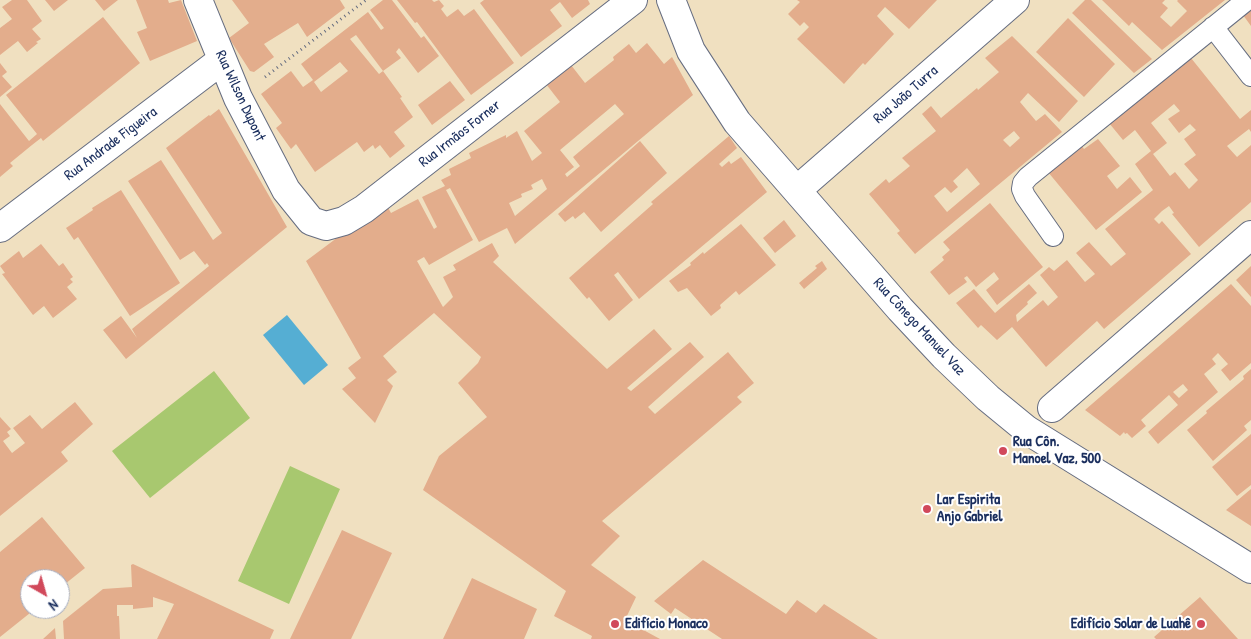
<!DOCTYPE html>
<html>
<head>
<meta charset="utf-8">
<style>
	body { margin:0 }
	#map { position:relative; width:1251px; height:639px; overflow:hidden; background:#f0e0c0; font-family:"Patrick Hand",sans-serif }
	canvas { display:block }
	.north { position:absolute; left:20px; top:569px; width:50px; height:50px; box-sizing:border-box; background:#fff; border:1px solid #a4acbf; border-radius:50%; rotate:142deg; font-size:14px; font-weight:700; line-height:20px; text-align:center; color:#1b2f5e }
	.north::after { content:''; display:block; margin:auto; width:18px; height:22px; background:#d1495b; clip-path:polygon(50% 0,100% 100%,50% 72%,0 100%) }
</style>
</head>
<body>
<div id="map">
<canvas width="1251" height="639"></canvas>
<div class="north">N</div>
</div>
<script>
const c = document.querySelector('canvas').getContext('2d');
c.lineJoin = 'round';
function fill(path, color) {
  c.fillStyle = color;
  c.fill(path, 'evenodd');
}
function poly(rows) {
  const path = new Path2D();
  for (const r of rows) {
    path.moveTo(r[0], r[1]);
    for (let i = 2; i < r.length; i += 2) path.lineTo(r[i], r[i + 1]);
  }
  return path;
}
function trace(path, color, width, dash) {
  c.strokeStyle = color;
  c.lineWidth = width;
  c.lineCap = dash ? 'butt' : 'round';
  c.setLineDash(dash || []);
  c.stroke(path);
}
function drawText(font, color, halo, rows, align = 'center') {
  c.font = font + ' "Patrick Hand",sans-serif';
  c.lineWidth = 4;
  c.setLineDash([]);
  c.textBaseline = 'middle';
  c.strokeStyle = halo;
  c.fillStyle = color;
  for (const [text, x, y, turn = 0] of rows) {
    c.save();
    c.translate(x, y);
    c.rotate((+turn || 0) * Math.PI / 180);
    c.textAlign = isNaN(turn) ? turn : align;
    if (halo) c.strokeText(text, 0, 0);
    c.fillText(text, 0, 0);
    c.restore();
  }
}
const green = poly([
	[214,371,250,418,150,498,112,451],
	[290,466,340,489,289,604,238,581]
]);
const water = poly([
	[287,315,328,365,304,385,263,335]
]);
const building = poly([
	[12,0,27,0,42,21,32,29,41,39,36,42,38,43,27,52,18,41,0,55,0,28,12,19,2,7],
	[45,0,68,0,54,11],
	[95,0,118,0,104,11],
	[136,0,168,0,169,3,181,0,197,41,150,61,137,32,147,28],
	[232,0,340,0,345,8,307,37,298,23,264,44,274,57,254,72,250,71,229,38,249,23],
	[383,0,392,0,421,38,424,36,439,56,418,73,399,48,396,52,401,58,383,71,356,35,350,39,379,74,383,71,402,97,400,98,413,117,394,132,405,146,390,158,380,145,375,149,373,145,364,152,357,142,315,172,296,144,291,149,276,128,282,123,261,94,291,71,303,87,313,80,301,64,368,12,381,30,384,28,370,10],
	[340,62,348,71,321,92,314,82],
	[397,0,432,0,434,2,439,0,444,6,441,9,447,17,458,9,464,16,474,9,514,63,471,95,417,22,415,23],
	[484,0,588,0,590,4,572,18,560,2,550,10,562,26,521,57,480,3],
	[797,0,937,0,909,29,885,7,877,16,894,34,865,65,863,63,844,84,797,39,809,27,804,22,800,26,788,14,800,2],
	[1085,0,1091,0,1152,59,1134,73,1072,13],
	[1102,0,1165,0,1162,3,1168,8,1160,17,1171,27,1187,11,1177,1,1178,0,1225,0,1162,50,1132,22,1129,26],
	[1251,9,1251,26,1243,15],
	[103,17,140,63,43,141,41,138,32,145,10,163,13,166,0,177,0,104,29,141,37,134,6,95],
	[1068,18,1115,64,1084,97,1036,52],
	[1012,36,1078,101,1059,122,1028,93,1020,102,1036,121,1045,114,1062,132,915,254,897,233,900,231,869,194,886,179,889,183,910,166,902,158,936,131,922,114,931,106,941,118,977,88,978,90,999,72,985,58],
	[1014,131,1020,138,1010,147,1003,140],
	[967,168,980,184,947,212,934,196,945,187,951,193,958,187,953,181],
	[647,43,664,64,672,57,693,95,515,244,507,228,479,242,450,188,446,190,473,240,429,265,424,257,417,261,443,307,453,297,443,277,456,270,453,265,492,243,499,256,493,262,607,369,654,329,672,349,627,388,631,391,690,342,704,357,648,407,655,414,728,352,754,383,737,397,742,402,602,521,620,536,591,565,636,597,625,620,660,639,591,639,592,636,554,616,566,591,423,490,439,456,487,417,458,383,478,363,481,357,434,313,383,356,397,372,387,380,393,386,375,423,342,389,356,378,348,368,361,358,306,261,385,202,391,213,418,199,434,229,437,227,422,197,445,186,441,180,451,175,449,169,471,158,469,153,506,135,506,138,517,131,532,161,542,153,524,131,560,102,546,84,571,65,585,83,614,60,613,57,629,44,636,53],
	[615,104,624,114,573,157,580,166,567,177,565,174,574,167,560,150],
	[542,179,547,189,515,216,509,203,522,197,521,194,533,189,531,185],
	[1191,58,1240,119,1251,110,1251,132,1249,129,1227,146,1237,157,1251,145,1251,202,1199,247,1172,214,1174,213,1169,206,1162,211,1154,219,1159,224,1162,221,1191,254,1104,329,1097,321,1046,367,1012,327,997,340,981,325,978,328,956,303,974,289,995,313,1029,284,1037,293,1027,302,1028,304,1016,315,1017,322,1043,300,1048,306,1058,297,1040,275,1049,267,1054,271,1067,260,1085,282,1095,274,1076,253,1089,242,1111,266,1126,254,1105,229,1153,190,1135,164,1151,151,1135,130,1123,140,1109,123],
	[1174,104,1180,111,1168,119,1179,133,1190,124,1196,130,1184,139,1196,155,1184,164,1198,180,1189,189,1175,172,1170,176,1153,154,1167,143,1151,123],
	[0,63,7,72,2,76,12,87,0,97],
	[450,81,465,100,432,125,418,105],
	[219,109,287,227,126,359,103,330,121,316,137,338,132,329,209,266,207,263,205,265,194,251,180,260,128,181,161,160,213,240,222,233,166,148,209,115,210,116],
	[729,136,737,148,719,164,722,167,729,161,731,164,741,157,767,192,639,299,618,272,614,275,633,300,609,321,589,297,587,299,569,278,653,204,651,202],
	[1098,139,1120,166,1107,176,1117,189,1130,177,1142,192,1096,230,1048,172,1081,145,1084,149],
	[640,141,667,173,601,232,584,212,575,219,573,216,565,222,558,214],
	[121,190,180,283,130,316,78,237,74,240,66,228,93,210,92,208],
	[990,203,1043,267,997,305,986,290,999,279,994,272,976,287,967,276,964,278,967,282,949,295,930,272,944,260,942,257,950,250,943,242],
	[784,220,796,236,775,253,763,238],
	[741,224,776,265,739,295,736,291,720,305,721,308,711,316,687,288,678,292,669,281,691,265,690,263,703,252,704,254],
	[41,244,59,266,63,263,73,277,70,279,73,282,67,287,77,299,53,318,44,306,33,315,2,274,5,273,0,266,19,251,23,258],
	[822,261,827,269,804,289,799,283,817,268,815,266],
	[1251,266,1251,297,1236,280],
	[1231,284,1251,306,1251,363,1230,381,1221,370,1228,364,1218,353,1212,359,1216,364,1204,374,1218,392,1167,436,1158,444,1148,432,1178,405,1169,395,1141,420,1146,426,1132,438,1127,433,1125,434,1124,432,1120,436,1085,410],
	[1183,384,1188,390,1179,398,1173,392],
	[1251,369,1251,420,1244,426,1247,430,1213,461,1187,430,1207,413,1206,411,1244,379,1243,376],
	[75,402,93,424,61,452,68,461,0,516,0,417,11,429,7,432,10,436,3,441,12,453,25,443,13,428,30,415,42,429],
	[1251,434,1251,485,1237,496,1212,467],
	[1251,489,1251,526,1226,510],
	[42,517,85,568,60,588,60,579,30,579,30,609,35,609,0,637,0,552],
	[342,530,392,553,351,639,290,639],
	[703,560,786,614,797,600,816,613,824,604,878,639,722,639,675,608,671,614,654,601],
	[133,564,274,630,270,639,157,639,174,604,153,597,153,607,133,609,133,605,117,605,117,616,119,616,120,639,64,639,63,621,103,589,132,587,131,565],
	[472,578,537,609,524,639,443,639],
	[1200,597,1238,639,1156,639,1154,637],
	[55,628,56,639,43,639]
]);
const path = poly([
	[265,77,366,0]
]);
const service = poly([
	[1213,27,1251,76],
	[1053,236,1025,196,1022,189,1023,183,1028,177,1247,0]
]);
const minor = poly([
	[198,0,238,98,286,190,311,221,326,226,344,221,364,209,633,0],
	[797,190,1015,0],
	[0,228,222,60],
	[1052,408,1251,235]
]);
const tertiary = poly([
	[671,0,691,51,737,122,900,309,944,356,988,398,1027,430,1251,569]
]);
const markers = [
	[1003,451,5,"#d1495b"],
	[927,509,5,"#d1495b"],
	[615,624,5,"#d1495b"],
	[1201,624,5,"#d1495b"]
];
const streetNames = [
	["Rua João Turra",906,95,-41],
	["Rua Wilson Dupont",240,96,65],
	["Rua Irmãos Forner",460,134,-38],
	["Rua Andrade Figueira",111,144,-37],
	["Rua Cônego Manuel Vaz",919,327,47]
];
const poiNames = [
	["Rua Côn.",1013,442],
	["Manoel Vaz, 500",1013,459],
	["Lar Espirita",937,500],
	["Anjo Gabriel",937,517],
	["Edifício Monaco",625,624],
	["Edifício Solar de Luahê",1191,624,"right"]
];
fill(green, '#a8c86f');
fill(water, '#55aed3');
fill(building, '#e3ad8c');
trace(service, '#666d80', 22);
trace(minor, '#666d80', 30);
trace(tertiary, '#666d80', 30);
trace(path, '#666d80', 3, [1, 4]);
trace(service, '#fff', 20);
trace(minor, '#fff', 28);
trace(tertiary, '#fff', 28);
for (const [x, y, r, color] of markers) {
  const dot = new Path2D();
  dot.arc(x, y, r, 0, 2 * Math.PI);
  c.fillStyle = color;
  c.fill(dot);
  trace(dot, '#fff', 2);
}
drawText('15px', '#1b2f5e', '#fff', streetNames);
drawText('bold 15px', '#1b2f5e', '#fff', poiNames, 'left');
</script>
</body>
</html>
